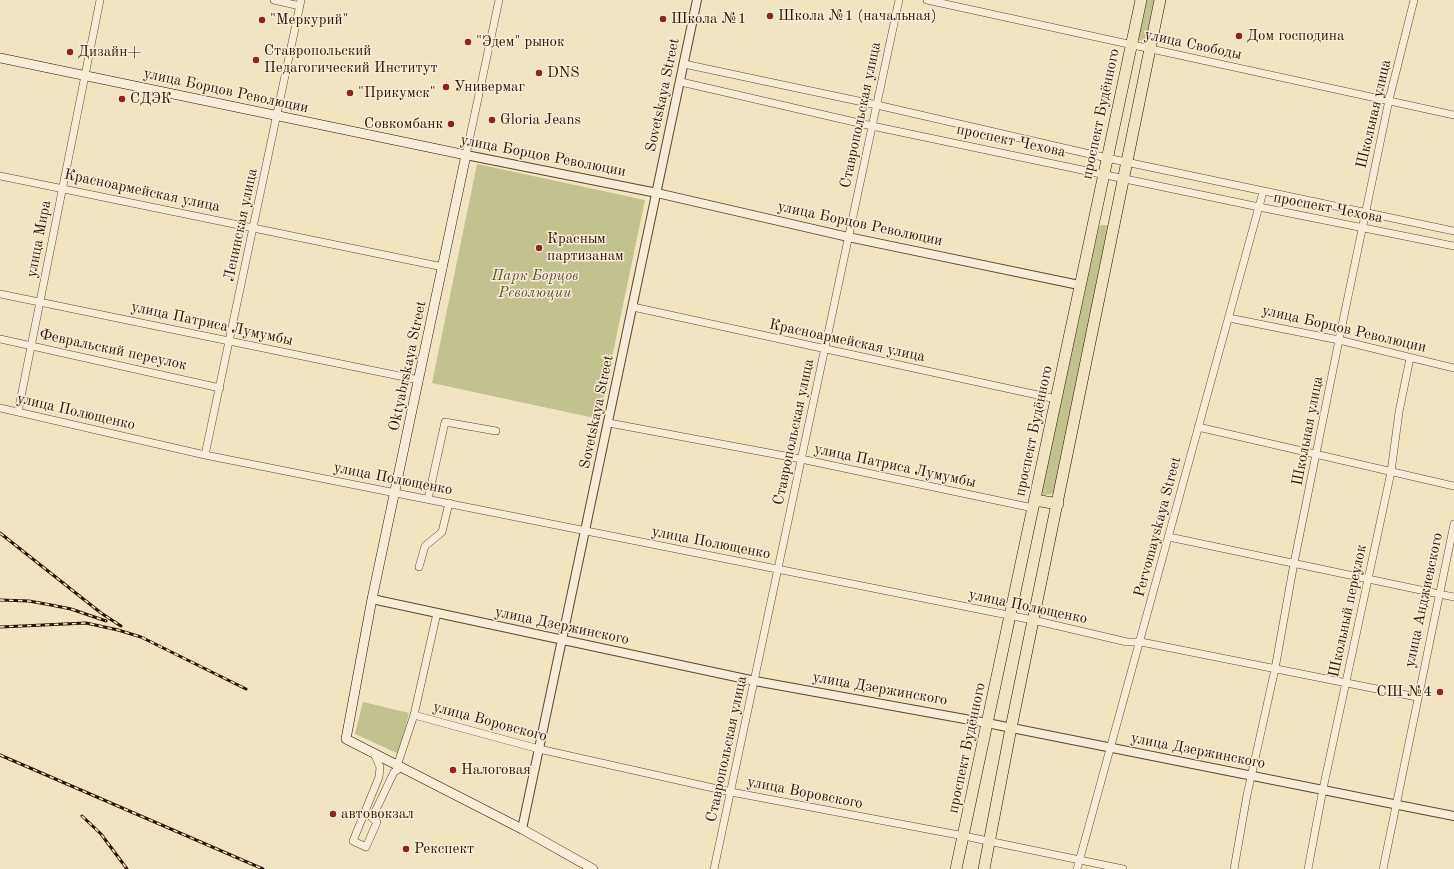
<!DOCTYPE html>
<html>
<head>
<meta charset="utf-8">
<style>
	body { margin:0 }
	canvas { display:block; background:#f0e4c1 }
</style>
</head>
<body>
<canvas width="1454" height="869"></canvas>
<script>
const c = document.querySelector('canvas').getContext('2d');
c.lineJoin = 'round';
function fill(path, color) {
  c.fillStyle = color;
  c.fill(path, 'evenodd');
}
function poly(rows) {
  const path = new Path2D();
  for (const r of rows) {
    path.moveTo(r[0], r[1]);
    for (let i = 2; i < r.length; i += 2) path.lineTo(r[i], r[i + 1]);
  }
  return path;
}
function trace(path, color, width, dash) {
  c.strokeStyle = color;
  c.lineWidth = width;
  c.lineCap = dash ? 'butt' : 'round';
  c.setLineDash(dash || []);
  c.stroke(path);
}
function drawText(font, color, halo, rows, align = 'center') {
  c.font = font + ' "Old Standard TT",serif';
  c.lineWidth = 3;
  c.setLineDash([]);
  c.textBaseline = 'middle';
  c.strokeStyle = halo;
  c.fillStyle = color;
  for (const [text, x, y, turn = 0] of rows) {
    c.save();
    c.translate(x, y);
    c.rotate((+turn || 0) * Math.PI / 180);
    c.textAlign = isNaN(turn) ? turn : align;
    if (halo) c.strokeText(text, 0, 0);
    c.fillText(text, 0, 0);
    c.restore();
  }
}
const green = poly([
	[1144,0,1157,0,1148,39,1141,41,1136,37],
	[477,164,645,200,599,419,432,383],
	[1101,225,1107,225,1109,227,1055,488,1052,494,1043,495,1041,492,1099,227],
	[363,702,409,713,399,754,355,734]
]);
const minor = poly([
	[274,0,300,6],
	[927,0,1454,115],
	[684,64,877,105,1107,158,1454,231],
	[681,82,872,126,1259,207,1454,246],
	[466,155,499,0],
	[0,176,443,267],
	[0,294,419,380],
	[633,307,1056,399],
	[1229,318,1339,340,1454,368],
	[0,339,220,388],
	[0,408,205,455,1033,620,1127,642,1141,642,1417,697],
	[18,412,100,0],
	[609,423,801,459,1033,508],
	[1198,427,1454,486],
	[205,455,301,0],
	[428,499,445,422,496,431],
	[1169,537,1454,597],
	[419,567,425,546,442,532,449,503],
	[414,715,539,749,731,792,964,836,1123,869],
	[374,753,380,767,379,777,353,841,366,847,377,822,372,818,394,772,402,767],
	[397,766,414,715,437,613],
	[714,869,899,0],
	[1077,869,1263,192],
	[1234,869,1247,795,1275,669,1294,563,1339,340,1389,100,1414,0],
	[1308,869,1323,789,1391,472,1399,412,1410,358],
	[1383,869,1454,524]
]);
const tertiary = poly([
	[466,155,657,193,848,237,1079,285],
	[372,599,755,681,987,723,1454,816],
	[522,829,697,0]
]);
const secondary = poly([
	[0,58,466,155,372,599,346,739,522,829,593,869]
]);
const primary = poly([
	[1035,500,1058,504],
	[956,869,1141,0],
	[984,869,1011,728,1160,0]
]);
const rail = poly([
	[0,533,101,613,121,626],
	[0,600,29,601,51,605,71,609,106,621],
	[0,627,86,623,118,630,141,637,246,689],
	[0,755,263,869],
	[82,816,101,834,127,869]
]);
const markers = [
	[770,16,4,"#8f2418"],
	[663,19,4,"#8f2418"],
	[262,20,4,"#8f2418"],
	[1239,36,4,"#8f2418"],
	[468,42,4,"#8f2418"],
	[70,52,4,"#8f2418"],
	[256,60,4,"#8f2418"],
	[539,73,4,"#8f2418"],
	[446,87,4,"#8f2418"],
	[350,93,4,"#8f2418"],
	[122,99,4,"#8f2418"],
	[492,120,4,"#8f2418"],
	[451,124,4,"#8f2418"],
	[539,248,4,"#8f2418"],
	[1440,692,4,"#8f2418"],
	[453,770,4,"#8f2418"],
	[333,814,4,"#8f2418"],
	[406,849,4,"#8f2418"]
];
const poiNames = [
	["Школа №1 (начальная)",778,16],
	["Школа №1",671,19],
	["\"Меркурий\"",270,20],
	["Дом господина",1247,36],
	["\"Эдем\" рынок",476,42],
	["Ставропольский",264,51],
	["Педагогический Институт",264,68],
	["Дизайн+",78,52],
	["DNS",547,73],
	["Универмаг",454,87],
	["\"Прикумск\"",358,93],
	["СДЭК",130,99],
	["Gloria Jeans",500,120],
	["Совкомбанк",443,124,"right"],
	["Красным",547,239],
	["партизанам",547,256],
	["СШ №4",1432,692,"right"],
	["Налоговая",461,770],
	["автовокзал",341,814],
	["Рекспект",414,849]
];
const streetNames = [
	["улица Свободы",1193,45,12],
	["улица Борцов Революции",226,91,12],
	["Sovetskaya Street",663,95,-78],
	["проспект Будённого",1101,114,-78],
	["Школьная улица",1374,114,-77],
	["Ставропольская улица",861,115,-78],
	["проспект Чехова",1011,141,12],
	["улица Борцов Революции",543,156,11],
	["Красноармейская улица",142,191,12],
	["проспект Чехова",1328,208,11],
	["улица Борцов Революции",860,224,12],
	["Ленинская улица",241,225,-78],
	["улица Мира",39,239,-79],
	["улица Патриса Лумумбы",212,324,12],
	["улица Борцов Революции",1344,329,13],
	["Красноармейская улица",847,341,12],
	["Февральский переулок",113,350,12],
	["Oktyabrskaya Street",408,366,-78],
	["улица Полющенко",76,412,13],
	["Sovetskaya Street",597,412,-78],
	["проспект Будённого",1034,431,-78],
	["Школьная улица",1308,431,-79],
	["Ставропольская улица",794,432,-78],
	["улица Патриса Лумумбы",895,466,12],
	["улица Полющенко",393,479,11],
	["Pervomayskaya Street",1158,527,-75],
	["улица Полющенко",711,543,11],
	["улица Анджиевского",1424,600,-78],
	["улица Полющенко",1028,607,12],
	["Школьный переулок",1348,611,-78],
	["улица Дзержинского",562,626,12],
	["улица Дзержинского",880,689,10],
	["улица Воровского",490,722,15],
	["проспект Будённого",967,748,-78],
	["Ставропольская улица",727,749,-78],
	["улица Дзержинского",1198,751,11],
	["улица Воровского",805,793,11]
];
const parkNames = [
	["Парк Борцов",535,276],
	["Революции",535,293]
];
fill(green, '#c1c28d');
trace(minor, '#5f4630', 8);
trace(tertiary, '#5f4630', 10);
trace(secondary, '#2f1200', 10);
trace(primary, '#2f1200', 12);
trace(minor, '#f5edd7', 7);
trace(tertiary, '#f5edd7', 8);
trace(secondary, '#f5edd7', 9);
trace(primary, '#f0e4c1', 11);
trace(rail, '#2f1200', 3);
trace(rail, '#f5edd7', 1.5, [4.5]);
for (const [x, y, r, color] of markers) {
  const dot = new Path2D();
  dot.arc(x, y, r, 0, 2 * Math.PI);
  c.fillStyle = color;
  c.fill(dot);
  trace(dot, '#f5edd7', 1.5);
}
drawText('15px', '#2f1200', '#f5edd7', poiNames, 'left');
drawText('15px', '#2f1200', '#f5edd7', streetNames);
drawText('italic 15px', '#625031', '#f5edd7', parkNames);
</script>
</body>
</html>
